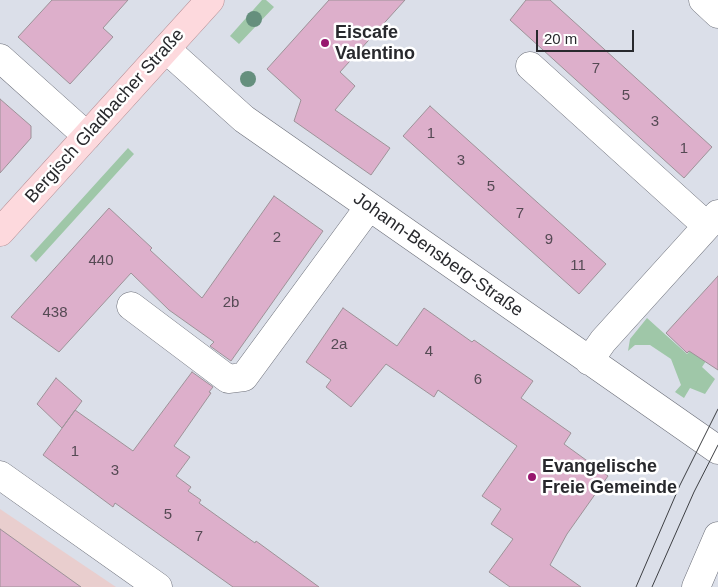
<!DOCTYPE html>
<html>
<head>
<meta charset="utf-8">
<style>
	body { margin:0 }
	#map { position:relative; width:718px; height:587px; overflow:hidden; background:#dbdfe9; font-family:Helvetica,sans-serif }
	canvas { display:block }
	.scale { position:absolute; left:536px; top:30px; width:98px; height:22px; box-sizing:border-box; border:2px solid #28292d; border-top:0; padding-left:6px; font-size:15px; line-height:18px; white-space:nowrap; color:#28292d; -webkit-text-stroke:4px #fff; paint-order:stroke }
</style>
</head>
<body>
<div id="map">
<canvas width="718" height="587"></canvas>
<div class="scale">20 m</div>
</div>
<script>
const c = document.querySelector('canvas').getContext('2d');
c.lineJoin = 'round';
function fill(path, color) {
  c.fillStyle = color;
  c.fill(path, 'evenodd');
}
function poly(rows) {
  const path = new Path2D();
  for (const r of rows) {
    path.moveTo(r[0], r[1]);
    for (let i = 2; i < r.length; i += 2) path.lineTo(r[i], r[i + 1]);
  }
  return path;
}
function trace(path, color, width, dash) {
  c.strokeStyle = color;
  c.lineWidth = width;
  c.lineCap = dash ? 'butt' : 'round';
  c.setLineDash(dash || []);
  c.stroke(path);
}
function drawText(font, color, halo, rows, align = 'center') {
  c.font = font + ' Helvetica,sans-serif';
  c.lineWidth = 5;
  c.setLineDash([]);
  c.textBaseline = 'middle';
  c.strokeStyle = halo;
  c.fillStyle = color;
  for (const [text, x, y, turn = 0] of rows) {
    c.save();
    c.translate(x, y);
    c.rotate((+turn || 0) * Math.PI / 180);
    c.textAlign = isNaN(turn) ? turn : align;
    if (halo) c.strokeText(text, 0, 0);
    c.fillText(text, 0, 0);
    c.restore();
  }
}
const commercial = poly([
	[0,509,116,587,0,587]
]);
const green = poly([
	[262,0,266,0,274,7,239,44,230,36],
	[128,148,134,154,36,262,30,256],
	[647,318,687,354,718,321,718,343,702,367,715,379,705,394,690,388,684,398,675,392,681,385,671,359,650,345,635,345,628,351,630,339]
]);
const building = poly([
	[52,0,128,0,103,28,113,37,70,84,18,37,52,0],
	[329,0,405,0,340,72,355,86,335,110,390,148,371,175,294,121,301,100,267,69,329,0],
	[526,0,550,0,712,147,684,178,510,20,526,0],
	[0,99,31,126,31,138,0,173,0,99],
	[430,106,606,264,579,294,403,136,430,106],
	[274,196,323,231,231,361,210,346,214,342,169,310,131,273,59,352,11,317,109,208,152,248,150,250,202,298,274,196],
	[718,276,718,370,689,351,687,353,666,333,718,276],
	[343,308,397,346,424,308,472,342,474,340,533,381,521,398,571,433,564,444,608,476,567,534,550,565,581,587,510,587,489,572,513,539,491,524,501,509,482,496,517,446,438,390,434,397,386,364,351,407,326,387,331,380,306,362,343,308],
	[192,372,213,387,209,392,211,393,174,446,190,457,176,476,191,487,188,491,201,500,199,503,255,543,256,541,319,587,233,587,115,503,113,507,43,455,75,410,133,451,192,372],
	[56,378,82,401,62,428,37,404,56,378],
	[0,529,81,587,0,587,0,529]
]);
const minor = poly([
	[703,0,718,14],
	[166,49,244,119,718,450],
	[0,58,87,136],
	[530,66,707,226],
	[131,306,228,379,244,377,369,207],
	[589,361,603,341,718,214],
	[0,475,158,587],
	[696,587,718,536]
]);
const major = poly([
	[0,232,210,0]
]);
const tram = poly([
	[636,587,680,485,718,409],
	[652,587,694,492,718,445]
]);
const trees = [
	[254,19],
	[248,79]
];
const markers = [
	[325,43,5,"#97166e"],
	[532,477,5,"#97166e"]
];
const numberNames = [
	["7",596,69],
	["5",626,96],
	["3",655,122],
	["1",431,134],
	["1",684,149],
	["3",461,161],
	["5",491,187],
	["7",520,214],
	["2",277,238],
	["9",549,240],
	["440",101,261],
	["11",578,266],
	["2b",231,303],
	["438",55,313],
	["2a",339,345],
	["4",429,352],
	["6",478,380],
	["1",75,452],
	["3",115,471],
	["5",168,515],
	["7",199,537]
];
const poiNames = [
	["Eiscafe",335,33],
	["Valentino",335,54],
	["Evangelische",542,467],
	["Freie Gemeinde",542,488]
];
const streetNames = [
	["Bergisch Gladbacher Straße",105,116,-48],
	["Johann-Bensberg-Straße",438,255,35]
];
fill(commercial, '#e9cece');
fill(green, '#9fc7a8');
fill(building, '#ddafcb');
trace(building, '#9d9298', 1);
trace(minor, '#6c6f79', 29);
trace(major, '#b28b90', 29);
trace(minor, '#fff', 28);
trace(major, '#fdd9dd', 28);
trace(tram, '#3d3f43', 1);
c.fillStyle = '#658f7d';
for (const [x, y] of trees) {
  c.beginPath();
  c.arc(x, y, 8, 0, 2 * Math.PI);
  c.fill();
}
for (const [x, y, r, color] of markers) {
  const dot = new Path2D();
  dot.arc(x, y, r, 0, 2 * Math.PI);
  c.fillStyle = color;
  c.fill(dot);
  trace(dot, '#fff', 2);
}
drawText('15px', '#554a54', null, numberNames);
drawText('bold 18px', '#28292d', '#fff', poiNames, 'left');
drawText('18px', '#28292d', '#fff', streetNames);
</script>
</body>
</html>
